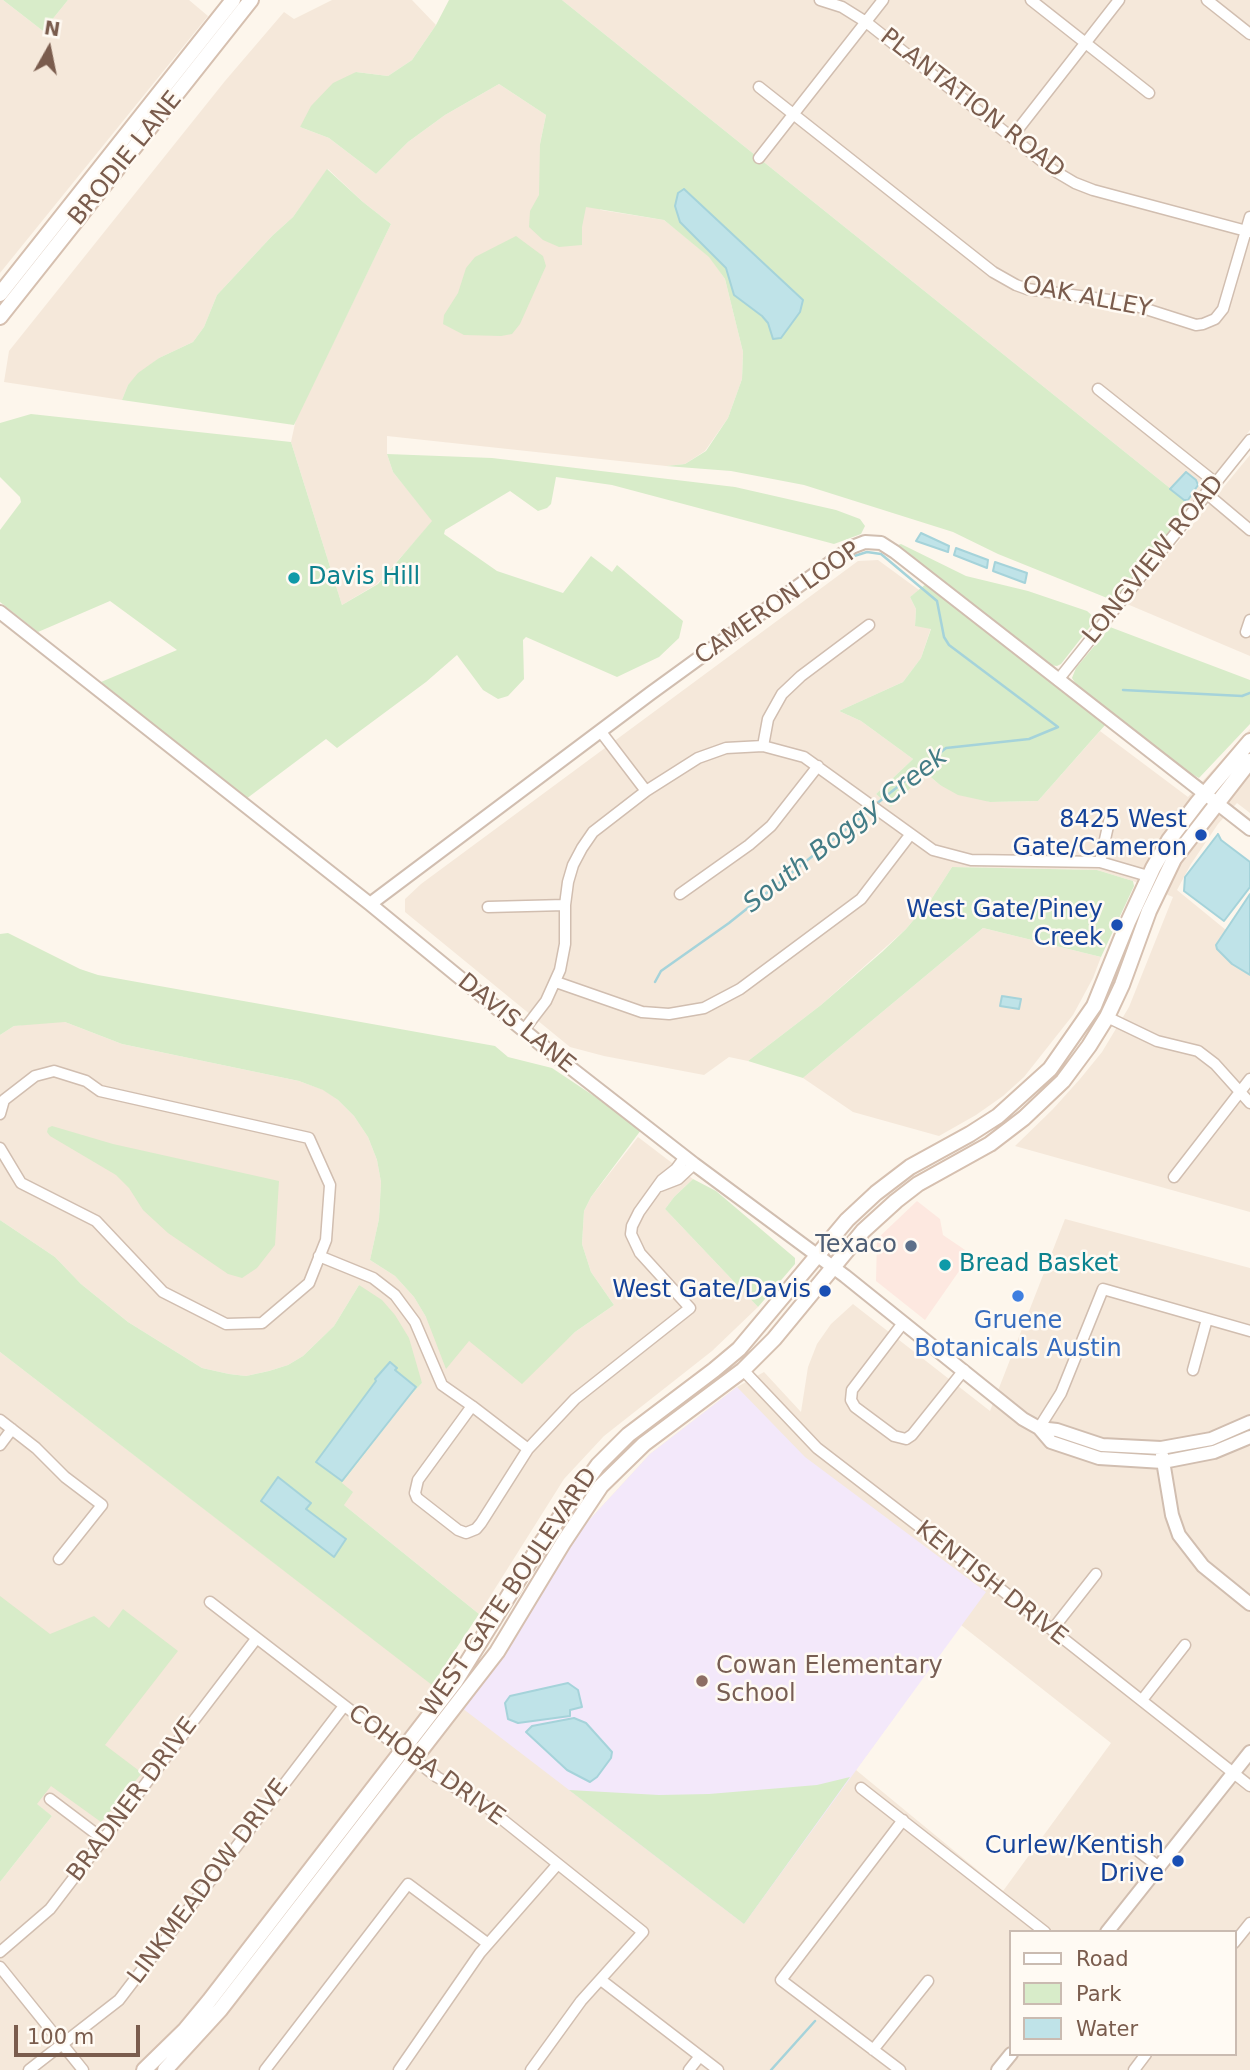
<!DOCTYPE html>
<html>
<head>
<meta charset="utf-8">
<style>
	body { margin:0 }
	#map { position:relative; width:1250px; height:2070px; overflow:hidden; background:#fdf6ec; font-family:"DejaVu Sans",sans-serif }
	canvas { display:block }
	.legend { position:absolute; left:1009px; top:1930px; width:228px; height:126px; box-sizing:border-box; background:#fffaf3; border:2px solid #cabbb1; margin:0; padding:9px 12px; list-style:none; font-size:21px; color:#7a5c4d }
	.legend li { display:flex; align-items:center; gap:14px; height:35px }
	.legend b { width:35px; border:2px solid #cabbb1 }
	.north { position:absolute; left:14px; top:14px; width:70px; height:70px; -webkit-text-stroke:5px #fffaf3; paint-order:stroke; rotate:9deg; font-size:19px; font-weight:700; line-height:28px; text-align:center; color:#7a5c4d }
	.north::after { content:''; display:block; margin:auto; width:24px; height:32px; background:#7a5c4d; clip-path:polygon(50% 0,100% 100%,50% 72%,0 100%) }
	.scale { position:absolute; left:14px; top:2025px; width:126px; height:32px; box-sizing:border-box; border:4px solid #7a5c4d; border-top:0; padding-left:9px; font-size:21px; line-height:24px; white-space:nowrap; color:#7a5c4d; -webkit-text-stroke:5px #fffaf3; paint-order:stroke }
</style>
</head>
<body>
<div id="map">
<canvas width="1250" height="2070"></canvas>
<ul class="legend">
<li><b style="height:9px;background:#fff"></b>Road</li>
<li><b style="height:19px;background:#d8ecc9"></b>Park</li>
<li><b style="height:19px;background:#bfe3e8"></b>Water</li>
</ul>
<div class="north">N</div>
<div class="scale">100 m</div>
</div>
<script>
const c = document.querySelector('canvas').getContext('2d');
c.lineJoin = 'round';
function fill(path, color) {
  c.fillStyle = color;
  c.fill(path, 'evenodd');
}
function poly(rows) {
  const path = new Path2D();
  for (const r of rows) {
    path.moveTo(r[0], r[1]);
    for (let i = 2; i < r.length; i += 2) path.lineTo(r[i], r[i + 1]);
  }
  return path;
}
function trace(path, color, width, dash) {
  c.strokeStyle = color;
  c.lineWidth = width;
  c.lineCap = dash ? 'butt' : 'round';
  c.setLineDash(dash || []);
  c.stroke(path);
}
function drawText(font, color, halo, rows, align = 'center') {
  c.font = font + ' "DejaVu Sans",sans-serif';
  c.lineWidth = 5;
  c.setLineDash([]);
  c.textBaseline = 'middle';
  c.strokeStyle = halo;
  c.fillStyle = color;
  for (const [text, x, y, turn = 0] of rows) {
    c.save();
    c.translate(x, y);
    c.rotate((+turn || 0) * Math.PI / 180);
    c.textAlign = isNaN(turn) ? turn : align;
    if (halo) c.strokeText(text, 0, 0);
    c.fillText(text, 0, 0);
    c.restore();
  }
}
const residential = poly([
	[0,0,3,0,43,31,68,0,189,0,208,16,0,273],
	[332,0,412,0,436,25,412,60,388,76,356,72,300,127,329,138,376,174,408,142,445,115,499,84,546,115,540,144,601,210,664,220,710,257,725,279,743,352,742,379,728,418,705,451,685,464,666,466,387,436,387,454,393,472,433,521,377,584,342,605,291,442,296,419,391,224,363,202,328,169,293,217,272,236,217,295,204,327,193,342,159,358,128,385,122,400,4,382,9,351,225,81,284,12,294,19],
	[562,0,1250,0,1250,430,1191,505],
	[1250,455,1250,656,1127,604],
	[878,560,919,590,910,597,916,609,915,625,931,628,921,658,903,682,839,711,861,721,913,759,876,794,891,807,926,773,940,785,990,802,1038,801,1100,731,1188,797,1250,729,1250,813,1237,803,1218,824,1191,864,1177,890,1226,930,1231,925,1250,939,1250,1212,1015,1146,1053,1109,1080,1079,1102,1052,1129,1007,1173,897,1133,881,1097,870,952,867,932,898,906,929,821,1005,748,1061,729,1057,704,1075,604,1056,570,1047,405,912,405,899,421,884,858,561],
	[983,928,1101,957,1093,978,1073,1015,1024,1077,1003,1096,976,1115,939,1136,853,1112,803,1078],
	[53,1021,65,1022,122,1044,299,1081,324,1090,338,1100,354,1116,368,1137,377,1160,381,1182,379,1219,370,1260,395,1276,414,1297,426,1317,469,1341,550,1355,575,1332,614,1305,591,1272,582,1244,584,1211,591,1197,638,1137,693,1179,674,1197,665,1209,758,1307,712,1351,604,1436,564,1479,479,1614,344,1505,342,1483,406,1400,422,1383,359,1285,334,1326,303,1356,288,1365,269,1371,246,1376,229,1374,202,1368,128,1322,81,1284,55,1257,0,1220,0,1035,14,1026],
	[1065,1219,1250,1268,1250,2070,0,2070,0,1882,52,1816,0,1777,0,1352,462,1707,505,1654,581,1529,650,1454,737,1387,764,1372,801,1412,808,1367,817,1344,831,1324,853,1304,990,1411],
	[961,1625,1111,1743,1003,1891,856,1770],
	[1010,1932,1234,1932,1234,2054,1010,2054]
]);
const commercial = poly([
	[917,1201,940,1219,943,1235,971,1254,925,1320,876,1281,877,1239]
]);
const education = poly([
	[737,1387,805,1457,986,1592,744,1924,462,1708,505,1654,581,1529,650,1454]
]);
const green = poly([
	[3,0,68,0,43,31],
	[449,0,562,0,1191,505,1117,602,998,554,953,532,804,485,731,471,666,466,685,464,706,451,728,418,742,379,743,352,725,279,709,257,664,220,586,207,582,227,582,245,559,247,543,240,529,227,530,211,539,195,540,144,546,115,499,84,445,115,408,142,376,174,329,138,300,127,311,106,333,83,356,72,388,76,412,60,436,25],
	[327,169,363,202,391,224,294,425,122,400,128,385,138,373,159,358,193,342,204,327,217,295,272,236,293,217],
	[516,236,543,256,546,266,520,324,512,334,501,336,464,335,443,324,444,315,458,293,466,268,475,257],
	[31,414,291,442,342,605,378,584,432,521,393,472,387,454,492,458,735,487,836,510,860,519,865,526,861,534,834,544,612,485,556,477,551,504,547,508,538,511,510,491,445,530,444,534,497,571,563,593,591,556,612,572,617,565,683,621,679,638,659,657,617,677,526,637,523,640,524,679,508,696,498,699,483,690,457,655,426,682,337,748,326,739,246,799,101,682,177,650,110,601,38,632,0,602,0,530,21,502,20,497,0,477,0,423],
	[901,544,966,576,1028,591,1087,611,1096,619,1061,664,1057,666,1049,665,898,545],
	[927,583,1106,724,1038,801,990,802,958,795,940,785,926,773,891,807,876,794,913,759,861,721,839,711,903,682,921,658,931,629,915,626,916,609,910,597],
	[1110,627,1250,680,1250,724,1199,778,1181,768,1077,686,1072,678,1076,668],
	[952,867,1097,870,1133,881,1134,886,1101,957,983,928,803,1078,748,1061,821,1005,882,952,906,929,932,898],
	[8,933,80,969,98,975,495,1046,508,1057,552,1068,618,1112,641,1130,591,1197,584,1211,582,1244,591,1272,614,1305,575,1332,522,1384,469,1341,446,1369,426,1317,414,1297,395,1276,370,1260,379,1219,381,1182,377,1160,368,1137,354,1116,338,1100,323,1090,299,1081,122,1044,65,1022,14,1026,0,1035,0,934],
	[52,1126,113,1144,279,1181,275,1245,257,1268,242,1278,228,1274,168,1233,143,1210,129,1188,116,1175,50,1136,47,1132,48,1128],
	[693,1179,716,1191,795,1258,795,1264,758,1307,665,1209,674,1197],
	[0,1220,55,1257,81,1284,128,1322,202,1368,229,1374,246,1376,269,1371,288,1365,303,1356,334,1326,359,1285,382,1300,395,1315,409,1338,422,1383,406,1400,342,1483,353,1492,344,1505,479,1614,432,1685,0,1352],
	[0,1596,50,1634,94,1616,109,1628,123,1609,178,1651,105,1745,142,1773,101,1822,51,1786,37,1804,52,1816,0,1882],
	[850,1777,744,1924,569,1790,659,1795,709,1794,817,1785]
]);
const water = poly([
	[684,189,803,300,800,312,781,338,773,339,768,323,762,316,734,295,726,268,680,222,675,206,678,193,684,189],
	[1186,472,1196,480,1198,485,1188,500,1184,500,1170,489,1186,472],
	[921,533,949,546,948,552,916,541,921,533],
	[956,548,988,560,987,568,954,555,956,548],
	[995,562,1027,573,1025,583,993,571,995,562],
	[1218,834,1221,840,1250,862,1250,887,1224,921,1184,891,1185,877,1218,834],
	[1250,894,1250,975,1232,964,1217,949,1216,945,1250,894],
	[1002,996,1021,999,1019,1009,1000,1006,1002,996],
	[390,1362,397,1368,395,1370,416,1387,342,1481,316,1462,376,1381,375,1379,390,1362],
	[278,1477,311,1503,306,1509,346,1539,334,1557,261,1501,278,1477],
	[568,1683,578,1690,582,1707,570,1710,570,1716,518,1723,508,1719,505,1703,510,1696,568,1683],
	[574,1718,586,1723,612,1752,611,1758,597,1777,590,1782,567,1770,526,1732,532,1726,574,1718]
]);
const stream = poly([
	[851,557,867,552,881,554,937,601,944,637,949,645,1058,727,1029,739,946,748,875,805],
	[1123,690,1242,696,1250,693],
	[655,982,661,971,729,923,870,810],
	[771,2070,815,2021]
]);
const minor = poly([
	[820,0,842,7,866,22,1053,170,1075,183,1093,190,1250,232],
	[1031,0,1149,93],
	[1207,0,1250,34],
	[759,87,993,272,1016,285,1027,289,1124,302,1196,325,1203,324,1215,319,1223,309,1250,217],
	[1012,137,1119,0],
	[759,158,883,0],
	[1098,389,1216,483],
	[1206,493,1250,530],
	[1246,632,1250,620],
	[1058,680,1250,440],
	[601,732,646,791],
	[763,746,768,719,782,694,801,676,869,625],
	[1100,862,1110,817],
	[680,894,749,845,771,826,818,766],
	[488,907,565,905],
	[556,982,642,1012,669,1014,704,1008,740,989,861,899,910,835],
	[1107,1017,1157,1041,1198,1051,1215,1064,1250,1103],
	[523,1031,546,1001,560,970,565,944,565,905,568,882,573,865,582,848,593,832,646,791,698,758,726,748,763,746,804,757,933,850,971,860,1100,862,1148,876],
	[0,1114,4,1100,35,1076,54,1071,86,1081,100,1091,309,1138,330,1185,326,1240,309,1283,262,1323,226,1324,163,1292,96,1221,21,1183,0,1148],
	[1174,1177,1250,1079],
	[660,1186,678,1179,694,1164],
	[319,1256,373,1278,395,1295,415,1322,442,1385,472,1406,528,1449,481,1523,476,1529,466,1533,458,1530,417,1498,415,1493,418,1480,472,1406],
	[903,1323,852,1390,851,1400,855,1407,894,1436,906,1439,912,1435,964,1370],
	[743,1370,817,1448,1003,1591,1250,1786],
	[1193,1370,1207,1319],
	[0,1420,36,1448,65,1477,102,1505,59,1559],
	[1039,1428,1061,1393,1103,1289,1250,1331],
	[0,1445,12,1429],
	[528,1449,575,1399,690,1308,640,1253,631,1234,632,1226,639,1212,662,1180,676,1169,685,1157],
	[210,1602,437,1777,483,1804,643,1932,581,2001,531,2070],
	[1052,1630,1096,1574],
	[1142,1700,1185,1645],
	[861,1788,1045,1932],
	[50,1799,103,1839],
	[1128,1843,1159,1867],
	[1234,1943,1250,1923],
	[0,1952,50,1909,256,1639],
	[0,1967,83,2070],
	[601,1980,718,2070],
	[873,2050,928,1981],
	[29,2070,119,2000,344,1706],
	[265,2070,408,1884,487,1943],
	[399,2070,480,1953,557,1865],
	[689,2070,700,2056],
	[900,2070,781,1980,903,1820],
	[1134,2070,1146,2054]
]);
const tertiary = poly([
	[0,612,370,904,549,1051,694,1164,845,1276,1023,1419,1039,1428,1051,1442,1099,1458,1163,1462,1214,1452,1250,1437],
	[370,904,651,693,852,547,865,542,881,543,895,552,1250,829],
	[1039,1428,1057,1430,1102,1445,1161,1448,1211,1439,1250,1422],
	[1162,1455,1172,1515,1179,1535,1203,1566,1250,1604],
	[1107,1932,1250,1752],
	[998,2070,1011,2054]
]);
const secondary = poly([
	[0,294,233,0],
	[0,317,251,0],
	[144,2070,185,2030,209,2001,455,1682,542,1542,598,1465,628,1435,714,1370,739,1349,847,1220,876,1193,910,1167,970,1134,998,1116,1050,1069,1094,1006,1128,922,1153,868,1169,840,1198,802,1250,741],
	[165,2070,220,2010,497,1652,563,1543,601,1486,644,1444,743,1370,774,1339,863,1231,896,1201,918,1184,990,1144,1024,1118,1063,1081,1089,1046,1107,1017,1122,985,1149,911,1174,859,1250,761]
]);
const markers = [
	[294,578,7,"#0f9aa8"],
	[1201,835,7,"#1a4fb4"],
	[1117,925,7,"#1a4fb4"],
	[911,1246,7,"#5c6f8a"],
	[945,1265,7,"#0f9aa8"],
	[825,1291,7,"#1a4fb4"],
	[1018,1296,7,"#3f7fe0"],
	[702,1681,7,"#8d6e63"],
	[1178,1861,7,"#1a4fb4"]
];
const streetNames = [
	["PLANTATION ROAD",972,104,38],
	["BRODIE LANE",126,159,-51],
	["OAK ALLEY",1087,298,11],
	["LONGVIEW ROAD",1154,560,-51],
	["CAMERON LOOP",778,604,-35],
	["DAVIS LANE",516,1024,39],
	["KENTISH DRIVE",991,1584,38],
	["WEST GATE BOULEVARD",510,1593,-56],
	["COHOBA DRIVE",426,1766,36],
	["BRADNER DRIVE",133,1800,-53],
	["LINKMEADOW DRIVE",209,1882,-53]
];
const cultureNames = [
	["Davis Hill",308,578],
	["Bread Basket",959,1265]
];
const transitNames = [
	["8425 West",1187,821],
	["Gate/Cameron",1187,849],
	["West Gate/Piney",1103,911],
	["Creek",1103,939],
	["West Gate/Davis",811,1291],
	["Curlew/Kentish",1164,1847],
	["Drive",1164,1875]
];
const serviceNames = [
	["Texaco",897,1246]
];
const shopNames = [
	["Gruene",1018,1322],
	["Botanicals Austin",1018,1350]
];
const educationNames = [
	["Cowan Elementary",716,1667],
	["School",716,1695]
];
const waterNames = [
	["South Boggy Creek",846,831,-38]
];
fill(residential, '#f5e8da');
fill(commercial, '#fde8e0');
fill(education, '#f3e8fa');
fill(green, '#d8ecc9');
fill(water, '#bfe3e8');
trace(water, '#a5d3da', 2);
trace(stream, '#a5d3da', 2.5);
trace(minor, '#d1beb0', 13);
trace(tertiary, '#d1beb0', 16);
trace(secondary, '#d6c0b0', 18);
trace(minor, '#fff', 10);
trace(tertiary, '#fff', 12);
trace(secondary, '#fff', 14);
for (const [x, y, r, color] of markers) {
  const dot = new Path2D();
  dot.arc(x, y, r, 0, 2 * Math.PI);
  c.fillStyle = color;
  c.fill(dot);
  trace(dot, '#fffaf3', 2.5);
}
drawText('24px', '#7a5c4d', '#fffaf3', streetNames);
drawText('24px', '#0d838f', '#fffaf3', cultureNames, 'left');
drawText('24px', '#164399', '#fffaf3', transitNames, 'right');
drawText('24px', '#4e5e75', '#fffaf3', serviceNames, 'right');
drawText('24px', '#366cbe', '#fffaf3', shopNames);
drawText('24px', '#785e54', '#fffaf3', educationNames, 'left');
drawText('italic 26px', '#437c86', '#fffaf3', waterNames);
</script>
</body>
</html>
